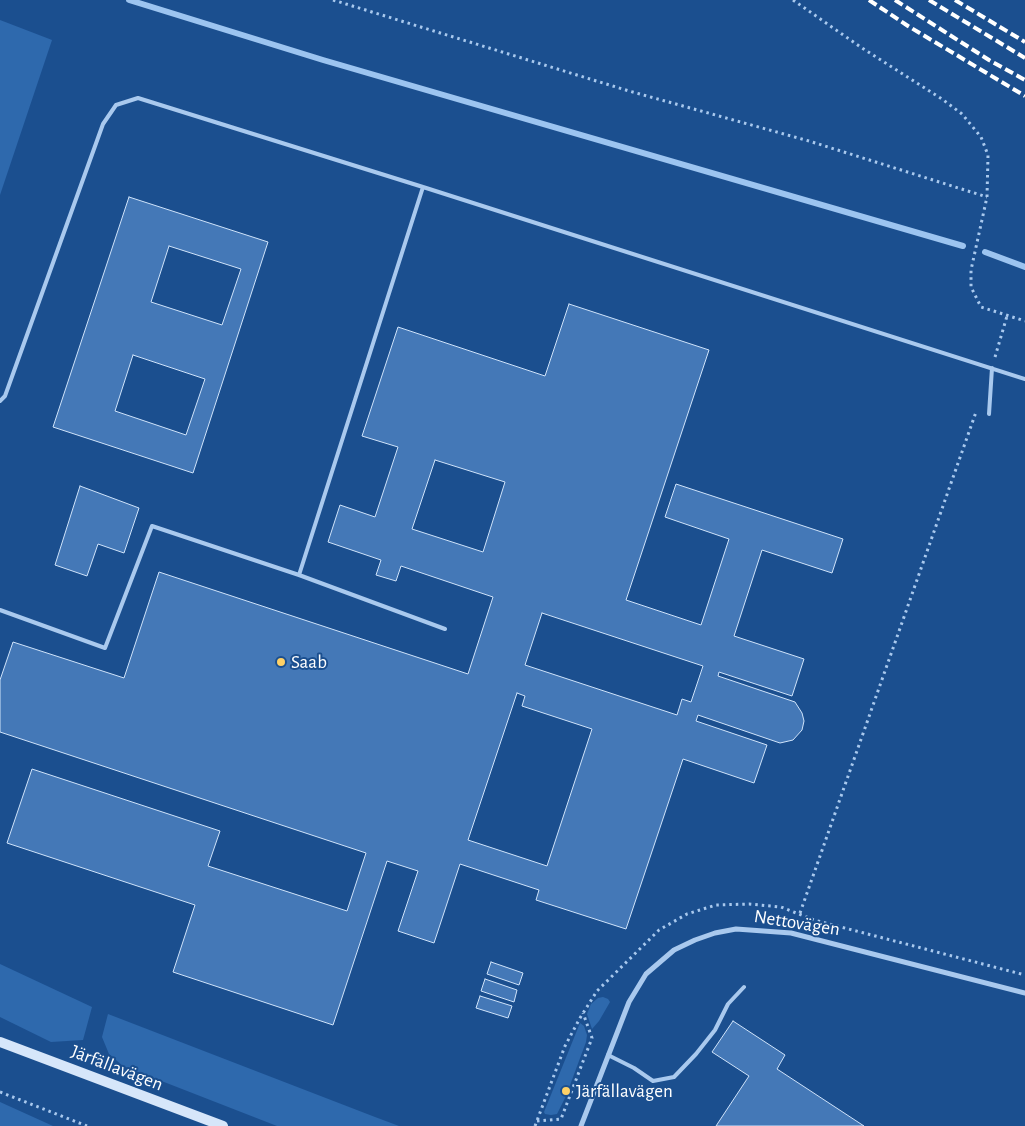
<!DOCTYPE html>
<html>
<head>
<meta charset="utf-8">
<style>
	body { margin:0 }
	canvas { display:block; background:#1b4f8f }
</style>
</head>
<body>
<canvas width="1025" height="1126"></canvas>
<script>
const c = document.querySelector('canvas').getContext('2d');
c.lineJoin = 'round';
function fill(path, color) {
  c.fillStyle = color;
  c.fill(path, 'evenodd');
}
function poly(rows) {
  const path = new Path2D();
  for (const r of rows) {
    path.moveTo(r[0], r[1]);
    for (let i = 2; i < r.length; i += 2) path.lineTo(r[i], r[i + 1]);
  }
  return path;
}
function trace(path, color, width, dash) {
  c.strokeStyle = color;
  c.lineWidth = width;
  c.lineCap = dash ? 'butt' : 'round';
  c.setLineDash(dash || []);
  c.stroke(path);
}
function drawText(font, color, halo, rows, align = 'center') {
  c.font = font + ' "Alegreya Sans",sans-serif';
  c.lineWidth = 4;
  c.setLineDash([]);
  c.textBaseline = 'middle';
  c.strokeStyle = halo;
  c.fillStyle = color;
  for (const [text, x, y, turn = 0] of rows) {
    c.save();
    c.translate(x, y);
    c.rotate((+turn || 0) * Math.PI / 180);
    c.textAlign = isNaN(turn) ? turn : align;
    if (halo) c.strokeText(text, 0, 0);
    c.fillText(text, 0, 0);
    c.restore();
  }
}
const green = poly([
	[0,20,52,40,0,195],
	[0,964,92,1007,83,1040,51,1042,0,1017],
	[603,997,608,999,610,1002,599,1021,592,1029,587,1014,591,1004,598,998],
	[108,1014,375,1117,399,1126,277,1126,123,1066,109,1054,102,1037],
	[580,1023,584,1026,587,1035,586,1042,566,1096,557,1114,551,1115,545,1114,544,1112],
	[0,1102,53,1126,0,1126]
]);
const stream = poly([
	[129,0,323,60,963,246],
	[985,252,1025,267]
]);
const building = poly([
	[129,197,268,242,193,473,53,427,129,197],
	[169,246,241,269,222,325,151,302,169,246],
	[133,355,205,379,186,435,115,411,133,355],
	[569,304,709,350,626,600,701,625,729,539,665,517,676,484,843,539,832,573,762,550,734,636,804,659,792,696,719,672,718,676,795,702,802,713,804,721,802,730,793,740,780,743,698,715,696,721,767,745,754,783,683,759,626,929,536,900,539,890,460,864,434,943,398,931,418,871,387,861,333,1025,173,972,195,905,7,843,32,769,220,831,208,866,347,911,366,853,0,732,0,680,13,642,124,678,159,572,468,674,493,597,401,566,396,581,376,575,381,560,328,542,340,505,375,517,398,447,362,436,398,327,545,376,569,304],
	[435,460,505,482,483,552,412,529,435,460],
	[542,613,703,666,691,702,682,699,677,715,525,665,542,613],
	[517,693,525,696,522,706,592,729,547,866,468,840,517,693],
	[80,486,139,508,124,553,98,544,87,576,55,565,80,486],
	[491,962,523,973,519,985,487,974,491,962],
	[485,979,517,990,514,1002,481,991,485,979],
	[480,996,512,1006,508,1018,476,1008,480,996],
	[733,1021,785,1055,777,1069,864,1126,716,1126,749,1076,712,1052,733,1021]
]);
const path = poly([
	[333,0,629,91,809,141,987,197],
	[793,0,862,48,942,99,962,114,981,137,988,155,987,197,971,270,971,287,981,307,1025,321],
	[995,357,1007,316],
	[800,913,976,412],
	[0,1092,87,1126],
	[537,1121,561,1119,592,1038,583,1013],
	[535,1126,565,1046,580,1018,597,991,659,930,687,914,716,905,749,904,781,907,814,920,1025,975]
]);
const lane = poly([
	[0,401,5,396,103,124,116,105,138,98,423,187,1025,379],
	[989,414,992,368],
	[299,575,445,629],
	[0,610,105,648,152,526,299,575,423,187],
	[608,1055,634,1068,653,1081,674,1077,696,1054,715,1030,728,1004,744,987]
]);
const street = poly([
	[581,1126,629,1002,646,974,674,950,695,940,715,933,736,929,791,933,1025,993]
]);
const secondary = poly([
	[0,1042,223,1126]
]);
const rail = poly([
	[869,0,908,26,1025,96],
	[895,0,989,60,1025,80],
	[929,0,1025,58],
	[955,0,1025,42]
]);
const markers = [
	[281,662,5,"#ffd166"],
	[566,1091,5,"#ffd166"]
];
const poiNames = [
	["Saab",291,662],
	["Järfällavägen",576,1091]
];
const streetNames = [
	["Nettovägen",797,923,9],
	["Järfällavägen",117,1068,21]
];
fill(green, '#2e69ad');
trace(stream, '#9cc4f0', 6);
fill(building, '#4478b7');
trace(building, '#cfe3fa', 1);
trace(path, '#a9c9ee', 3, [2.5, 4]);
trace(lane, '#a9c9ee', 4);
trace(street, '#a9c9ee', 5);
trace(secondary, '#d6e6fa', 10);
trace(rail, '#fff', 4, [9, 4]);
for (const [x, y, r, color] of markers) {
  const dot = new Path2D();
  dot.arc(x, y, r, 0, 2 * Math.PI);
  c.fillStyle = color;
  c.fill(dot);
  trace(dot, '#1b4f8f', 2);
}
drawText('19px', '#fff', '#1b4f8f', poiNames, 'left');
drawText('19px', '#fff', '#1b4f8f', streetNames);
</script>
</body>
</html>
